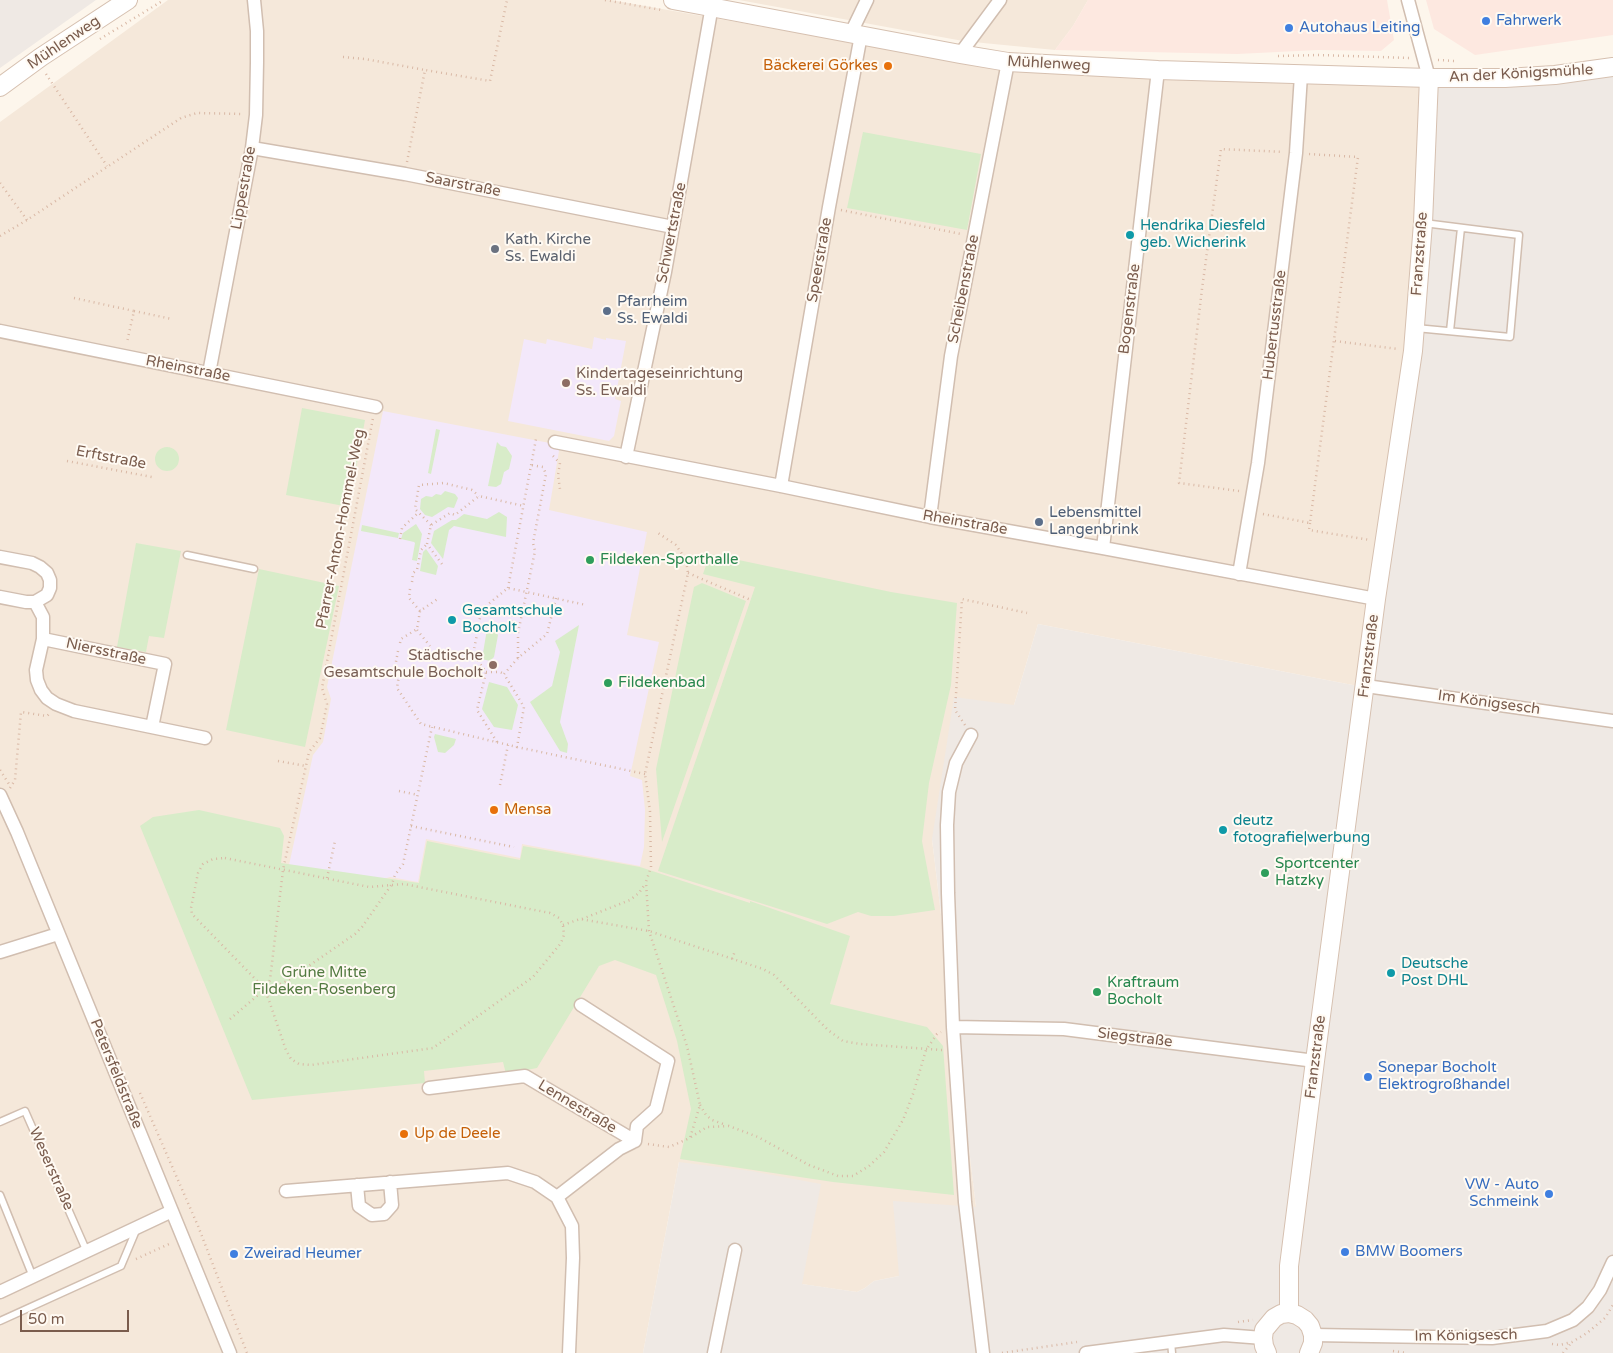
<!DOCTYPE html>
<html>
<head>
<meta charset="utf-8">
<style>
	body { margin:0 }
	#map { position:relative; width:1613px; height:1353px; overflow:hidden; background:#fdf6ec; font-family:"Varela Round",sans-serif }
	canvas { display:block }
	.scale { position:absolute; left:20px; top:1310px; width:109px; height:22px; box-sizing:border-box; border:2px solid #7a5c4d; border-top:0; padding-left:6px; font-size:15px; line-height:18px; white-space:nowrap; color:#7a5c4d; -webkit-text-stroke:4px #fffaf3; paint-order:stroke }
</style>
</head>
<body>
<div id="map">
<canvas width="1613" height="1353"></canvas>
<div class="scale">50 m</div>
</div>
<script>
const c = document.querySelector('canvas').getContext('2d');
c.lineJoin = 'round';
function fill(path, color) {
  c.fillStyle = color;
  c.fill(path, 'evenodd');
}
function poly(rows) {
  const path = new Path2D();
  for (const r of rows) {
    if (r.length === 3) {
      path.moveTo(r[0] + r[2], r[1]);
      path.arc(r[0], r[1], r[2], 0, 2 * Math.PI);
      continue;
    }
    path.moveTo(r[0], r[1]);
    for (let i = 2; i < r.length; i += 2) path.lineTo(r[i], r[i + 1]);
  }
  return path;
}
function trace(path, color, width, dash) {
  c.strokeStyle = color;
  c.lineWidth = width;
  c.lineCap = dash ? 'butt' : 'round';
  c.setLineDash(dash || []);
  c.stroke(path);
}
function drawText(font, color, halo, rows, align = 'center') {
  c.font = font + ' "Varela Round",sans-serif';
  c.lineWidth = 4;
  c.setLineDash([]);
  c.textBaseline = 'middle';
  c.strokeStyle = halo;
  c.fillStyle = color;
  for (const [text, x, y, turn = 0] of rows) {
    c.save();
    c.translate(x, y);
    c.rotate((+turn || 0) * Math.PI / 180);
    c.textAlign = isNaN(turn) ? turn : align;
    if (halo) c.strokeText(text, 0, 0);
    c.fillText(text, 0, 0);
    c.restore();
  }
}
const residential = poly([
	[168,0,611,0,946,59,1436,85,1368,688,1038,624,1014,705,932,839,976,1207,899,1276,874,1281,865,1288,857,1292,801,1284,679,1162,643,1353,0,1353,0,122],
	[739,0,1088,0,1073,26,1055,50,963,41]
]);
const commercial = poly([
	[1088,0,1387,0,1394,40,1381,51,1318,50,1237,54,1055,50,1073,26],
	[1426,0,1613,0,1613,35,1475,55,1434,29]
]);
const industrial = poly([
	[0,0,96,0,0,68],
	[1613,71,1613,1353,643,1353,679,1162,751,1171,821,1184,802,1284,857,1292,865,1288,874,1281,899,1276,893,1201,976,1207,932,839,954,697,1014,705,1038,624,1368,688,1436,85]
]);
const education = poly([
	[594,337,606,340,606,338,626,341,615,399,621,401,614,436,609,441,508,421,524,339,546,344,547,339,592,349],
	[383,411,560,445,549,510,647,532,627,635,659,642,630,776,642,780,645,810,644,847,640,866,522,844,520,858,426,839,418,882,390,877,370,883,289,865,313,755,323,742,331,699,327,687]
]);
const green = poly([
	[863,132,981,154,967,230,847,208],
	[302,408,365,420,349,507,286,495],
	[436,429,440,430,431,474,428,473],
	[497,442,501,446,506,447,512,456,509,469,504,472,501,484,496,487,488,486],
	[167,459,12],
	[445,491,455,494,458,498,454,508,448,507,432,517,425,515,420,509,421,499,426,496,432,497,436,494,441,495],
	[499,512,507,517,506,537,454,526,449,530,443,559,431,543,434,531,452,520,456,520,464,514,487,519],
	[416,524,422,534,417,561,412,560,415,543,414,542,401,539,403,533],
	[362,525,399,533,398,538,361,531],
	[136,543,181,551,164,638,149,636,146,652,117,647],
	[426,549,438,566,436,575,420,571,423,552],
	[710,554,891,592,957,603,951,685,929,783,922,841,935,910,894,916,871,916,858,912,827,924,658,871,755,587,703,574],
	[259,569,339,586,305,747,226,730],
	[702,583,746,601,662,842,656,769,694,587],
	[579,625,560,722,568,744,567,753,560,751,530,702,552,686,560,652,555,641],
	[487,629,495,631,498,635,494,657,490,661,482,659],
	[489,682,507,687,518,705,512,730,494,727,482,709],
	[435,734,456,739,454,745,445,753,438,752,434,737],
	[199,810,280,828,284,836,281,863,419,883,427,841,520,860,523,846,640,867,750,903,750,901,850,936,830,1004,927,1027,943,1046,954,1195,833,1182,680,1159,691,1109,677,1041,656,975,615,960,599,966,537,1068,506,1074,503,1062,424,1071,425,1083,252,1100,140,826,153,817]
]);
const path = poly([
	[605,0,662,10],
	[100,39,164,0],
	[1278,56,1319,55,1410,58],
	[343,57,365,59,425,70],
	[1438,60,1455,61],
	[46,74,107,166],
	[407,162,425,70,490,81,507,0],
	[0,183,27,220],
	[841,210,961,234],
	[0,236,27,220,181,118,197,113,244,114],
	[74,298,134,311,127,342],
	[134,311,172,319],
	[1335,341,1398,349],
	[553,456,560,463,558,475,560,489],
	[67,461,152,477],
	[1239,491,1179,483,1202,289,1221,149,1283,152],
	[1263,514,1310,523,1358,157,1308,154],
	[1310,523,1309,530,1370,540],
	[431,525,415,509,419,485,444,483,472,490,479,496],
	[400,539,402,528,419,512],
	[442,564,427,544,431,525,450,513,455,515,479,496,524,506],
	[688,573,751,600],
	[412,582,413,573,417,570,421,550,427,544],
	[508,588,536,439],
	[410,589,409,598,420,611],
	[556,598,547,634,518,658,504,674,524,707,517,747,645,774],
	[470,623,479,625,481,610,508,588,586,605],
	[417,630,430,646],
	[509,631,513,611],
	[400,643,401,639,417,629,420,611,439,598],
	[398,651,395,667,399,675,397,688,421,724,517,747],
	[518,658,518,633,535,551,533,543,546,474,543,467,531,465],
	[486,672,500,672,504,674],
	[965,725,955,710,962,599,1027,613],
	[497,742,477,710,486,672,473,654,479,625,518,633],
	[278,761,306,766],
	[0,770,9,784],
	[500,785,508,745],
	[10,788,15,780,21,712,47,716,49,714],
	[399,791,418,795],
	[411,826,514,847],
	[225,858,369,887,404,884,550,913,559,918,563,925,564,935,561,943,533,977,433,1048,311,1065,299,1064,291,1059,286,1050,265,989,192,914,191,908,198,873,203,864,213,859,225,858],
	[327,878,335,841],
	[582,919,630,900,639,893,645,884],
	[563,925,580,919,649,931,763,969,774,975,828,1030,843,1041,860,1044,942,1050],
	[732,959,735,951],
	[266,989,274,987,287,981,355,934,362,927,392,884,395,875,403,864,432,727],
	[230,1019,265,989,270,980,283,870,309,752,320,738,327,704,322,688,373,418],
	[140,1093,198,1226,247,1353],
	[700,1105,706,1115,712,1120,726,1125],
	[691,1137,707,1127,729,1126,758,1137,809,1165,838,1176,853,1176,869,1166,884,1152,903,1120,913,1094,926,1050,937,1034,941,1032],
	[648,1144,669,1147,690,1138,700,1105,687,1046,649,931,646,882,651,867,650,811,645,774,688,573,686,560,676,545,658,533],
	[136,1259,169,1244],
	[1238,1322,1253,1320],
	[1552,1344,1560,1345,1572,1342,1587,1333,1605,1318,1613,1305],
	[1393,1351,1407,1353],
	[1002,1353,1077,1342],
	[1563,1353,1571,1343]
]);
const lane = poly([
	[1416,328,1510,337,1519,235,1424,223],
	[1450,331,1461,228],
	[187,555,254,569],
	[0,1122,25,1111,87,1252],
	[0,1195,33,1277],
	[0,1321,121,1266,137,1228],
	[1171,1342,1172,1353]
]);
const street = poly([
	[1408,0,1429,78],
	[851,33,867,0],
	[960,54,1000,0],
	[252,148,405,174,673,227],
	[0,331,376,407],
	[209,373,252,148,256,115,257,62,257,31,254,0],
	[555,442,781,486,930,517,1103,548,1376,599],
	[626,457,665,272,713,0],
	[781,486,829,207,861,35],
	[930,517,951,356,1008,62],
	[1103,548,1158,70],
	[0,557,32,563,40,567,47,573,50,580,50,588,47,595,35,602,26,602,0,597],
	[1239,574,1258,463,1296,153,1301,75],
	[35,602,43,617,43,639,36,670,37,680,41,690,47,698,56,704,74,711,205,738],
	[43,639,165,664,152,727],
	[1366,686,1613,721],
	[971,735,956,763,949,792,947,825,948,893,953,1027,1064,1029,1315,1061],
	[0,795,17,832,230,1353],
	[0,952,58,934],
	[581,1005,668,1061,656,1109,637,1126,635,1141],
	[953,1027,965,1202,983,1353],
	[429,1088,525,1076,635,1141,619,1149,557,1197,572,1226,573,1258,569,1353],
	[357,1185,359,1206,372,1215,384,1214,392,1205,390,1182],
	[286,1191,508,1173,535,1182,557,1197],
	[0,1292,172,1211],
	[1313,1335,1492,1338,1547,1331,1573,1320,1588,1307,1600,1290,1613,1262],
	[714,1353,735,1250],
	[1086,1353,1224,1335,1263,1338]
]);
const secondary = poly([
	[673,0,960,54,1008,62,1158,70,1429,78,1505,78,1555,75,1613,67],
	[0,87,41,57,128,0],
	[1289,1313,1289,1266,1315,1061,1376,599,1413,351,1423,223,1429,78],
	[1267,1353,1264,1346,1263,1338,1264,1330,1274,1318,1281,1314,1289,1313,1297,1315,1305,1320,1310,1326,1313,1335,1313,1343,1309,1353]
]);
const markers = [
	[1486,21,5,"#3f7fe0"],
	[1289,28,5,"#3f7fe0"],
	[888,66,5,"#e8710a"],
	[1130,235,5,"#0f9aa8"],
	[495,249,5,"#6b7280"],
	[607,311,5,"#5c6f8a"],
	[566,383,5,"#8d6e63"],
	[1039,522,5,"#5c6f8a"],
	[590,560,5,"#2e9e5b"],
	[452,620,5,"#0f9aa8"],
	[493,665,5,"#8d6e63"],
	[608,683,5,"#2e9e5b"],
	[494,810,5,"#e8710a"],
	[1223,830,5,"#0f9aa8"],
	[1265,873,5,"#2e9e5b"],
	[1391,973,5,"#0f9aa8"],
	[1097,992,5,"#2e9e5b"],
	[1368,1077,5,"#3f7fe0"],
	[404,1134,5,"#e8710a"],
	[1549,1194,5,"#3f7fe0"],
	[1345,1252,5,"#3f7fe0"],
	[234,1254,5,"#3f7fe0"]
];
const shopNames = [
	["Fahrwerk",1496,21],
	["Autohaus Leiting",1299,28],
	["Sonepar Bocholt",1378,1068],
	["Elektrogroßhandel",1378,1085],
	["VW - Auto",1539,1185,"right"],
	["Schmeink",1539,1202,"right"],
	["BMW Boomers",1355,1252],
	["Zweirad Heumer",244,1254]
];
const streetNames = [
	["Mühlenweg",64,43,-34],
	["Mühlenweg",1049,64,3],
	["An der Königsmühle",1521,74,-3],
	["Saarstraße",463,185,11],
	["Lippestraße",244,188,-80],
	["Schwertstraße",672,233,-79],
	["Franzstraße",1420,254,-86],
	["Speerstraße",820,260,-80],
	["Scheibenstraße",964,289,-79],
	["Bogenstraße",1130,309,-83],
	["Hubertusstraße",1275,325,-83],
	["Rheinstraße",188,369,11],
	["Erftstraße",111,458,11],
	["Rheinstraße",965,523,10],
	["Pfarrer-Anton-Hommel-Weg",341,529,-79],
	["Niersstraße",106,652,12],
	["Franzstraße",1369,656,-83],
	["Im Königsesch",1489,703,8],
	["Siegstraße",1135,1038,7],
	["Franzstraße",1316,1057,-83],
	["Petersfeldstraße",116,1074,68],
	["Lennestraße",577,1107,31],
	["Weserstraße",51,1169,66],
	["Im Königsesch",1466,1336,-1]
];
const foodNames = [
	["Bäckerei Görkes",878,66,"right"],
	["Mensa",504,810],
	["Up de Deele",414,1134]
];
const cultureNames = [
	["Hendrika Diesfeld",1140,226],
	["geb. Wicherink",1140,243],
	["Gesamtschule",462,611],
	["Bocholt",462,628],
	["deutz",1233,821],
	["fotografie|werbung",1233,838],
	["Deutsche",1401,964],
	["Post DHL",1401,981]
];
const worshipNames = [
	["Kath. Kirche",505,240],
	["Ss. Ewaldi",505,257]
];
const serviceNames = [
	["Pfarrheim",617,302],
	["Ss. Ewaldi",617,319],
	["Lebensmittel",1049,513],
	["Langenbrink",1049,530]
];
const educationNames = [
	["Kindertageseinrichtung",576,374],
	["Ss. Ewaldi",576,391],
	["Städtische",483,656,"right"],
	["Gesamtschule Bocholt",483,673,"right"]
];
const leisureNames = [
	["Fildeken-Sporthalle",600,560],
	["Fildekenbad",618,683],
	["Sportcenter",1275,864],
	["Hatzky",1275,881],
	["Kraftraum",1107,983],
	["Bocholt",1107,1000]
];
const parkNames = [
	["Grüne Mitte",324,973],
	["Fildeken-Rosenberg",324,990]
];
fill(residential, '#f5e8da');
fill(commercial, '#fde8e0');
fill(industrial, '#efe9e4');
fill(education, '#f3e8fa');
fill(green, '#d8ecc9');
trace(lane, '#d1beb0', 9);
trace(street, '#d1beb0', 15);
trace(secondary, '#d6c0b0', 20);
trace(path, '#d9b8a5', 2.5, [1, 4]);
trace(lane, '#fff', 6);
trace(street, '#fff', 12);
trace(secondary, '#fff', 18);
for (const [x, y, r, color] of markers) {
  const dot = new Path2D();
  dot.arc(x, y, r, 0, 2 * Math.PI);
  c.fillStyle = color;
  c.fill(dot);
  trace(dot, '#fffaf3', 2);
}
drawText('15px', '#366cbe', '#fffaf3', shopNames, 'left');
drawText('15px', '#7a5c4d', '#fffaf3', streetNames);
drawText('15px', '#c56008', '#fffaf3', foodNames, 'left');
drawText('15px', '#0d838f', '#fffaf3', cultureNames, 'left');
drawText('15px', '#5b616d', '#fffaf3', worshipNames, 'left');
drawText('15px', '#4e5e75', '#fffaf3', serviceNames, 'left');
drawText('15px', '#785e54', '#fffaf3', educationNames, 'left');
drawText('15px', '#27864d', '#fffaf3', leisureNames, 'left');
drawText('15px', '#537a41', '#fffaf3', parkNames);
</script>
</body>
</html>
